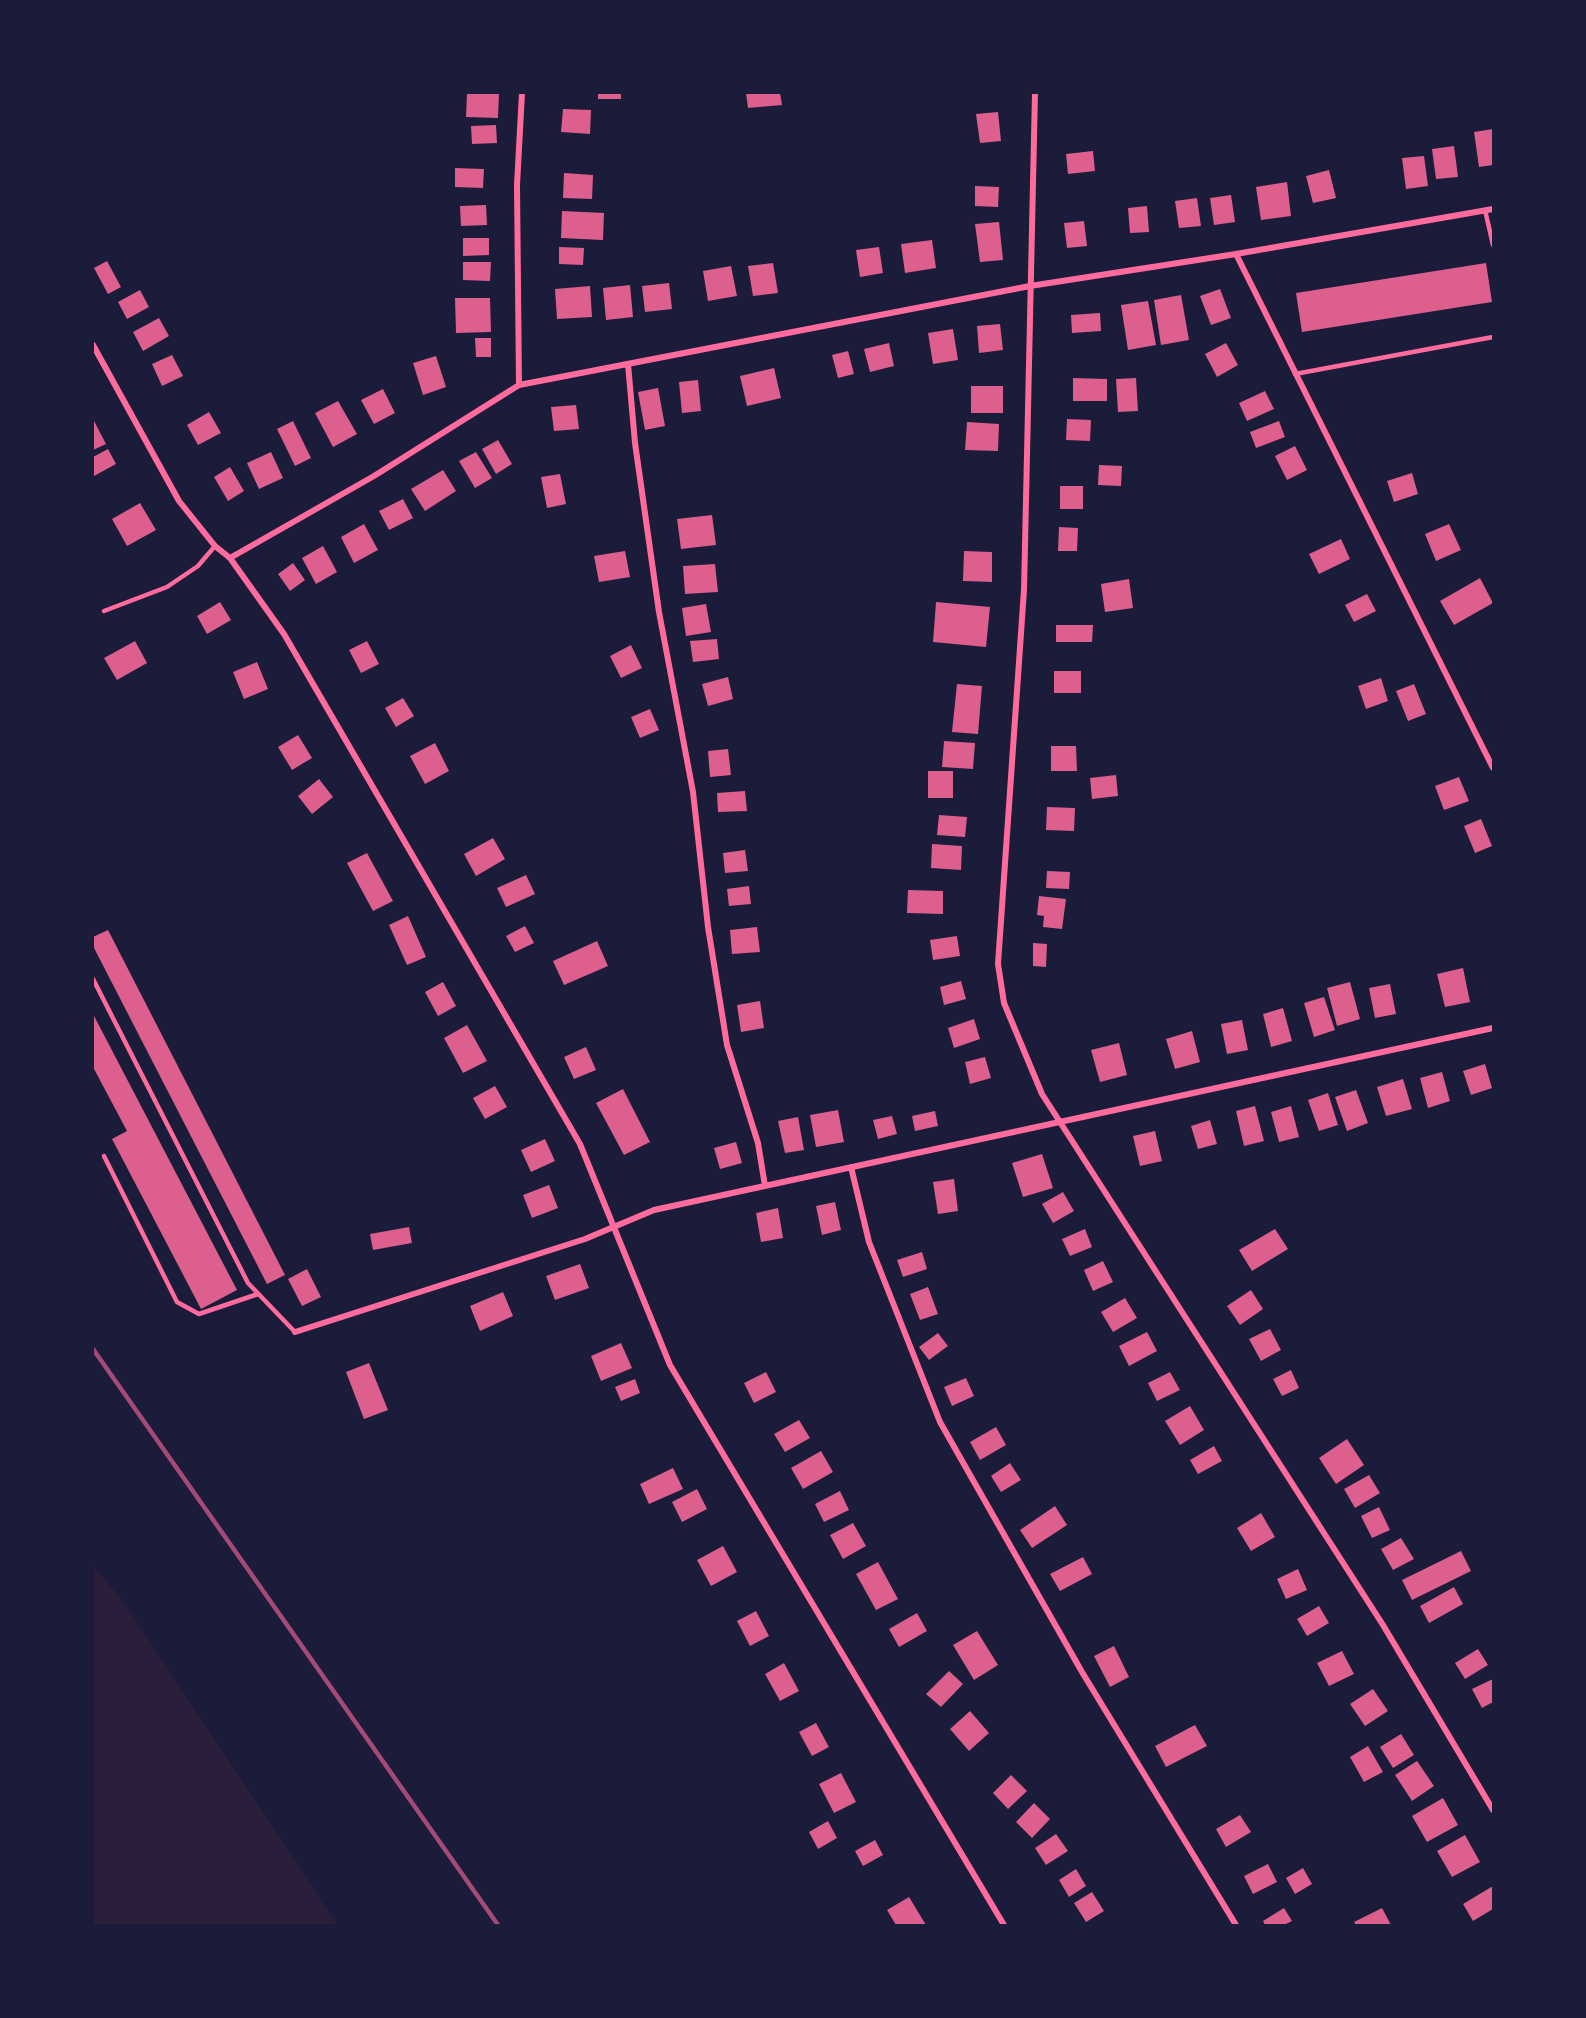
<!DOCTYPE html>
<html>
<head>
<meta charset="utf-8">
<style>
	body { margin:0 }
	#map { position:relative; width:1586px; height:2018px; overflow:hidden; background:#1b1b3a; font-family:"Source Sans 3",sans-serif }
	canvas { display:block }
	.frame { position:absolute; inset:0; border:94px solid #1b1b3a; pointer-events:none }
</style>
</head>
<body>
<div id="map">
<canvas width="1586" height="2018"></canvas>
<div class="frame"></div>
</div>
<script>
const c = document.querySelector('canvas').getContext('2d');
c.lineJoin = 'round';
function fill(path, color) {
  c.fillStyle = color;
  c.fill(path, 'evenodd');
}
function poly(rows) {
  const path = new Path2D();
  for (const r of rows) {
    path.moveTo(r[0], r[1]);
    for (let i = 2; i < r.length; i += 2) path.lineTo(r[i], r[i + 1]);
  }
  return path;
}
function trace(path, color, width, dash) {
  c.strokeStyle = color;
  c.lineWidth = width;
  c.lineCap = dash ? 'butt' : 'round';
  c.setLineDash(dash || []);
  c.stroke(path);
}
const green = poly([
	[93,1566,125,1603,337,1925,93,1925]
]);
const building = poly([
	[467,93,499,93,498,118,466,117],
	[598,93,621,93,621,99,598,99],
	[746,93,780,93,782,105,748,108],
	[563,109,591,110,590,134,561,132],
	[998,112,1001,141,980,143,976,114],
	[496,125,497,143,472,144,471,126],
	[1493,129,1493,165,1479,167,1474,132],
	[1454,146,1458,177,1436,179,1432,149],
	[1093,151,1095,171,1068,174,1066,154],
	[1424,156,1428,186,1406,189,1402,158],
	[455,168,484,169,483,188,455,187],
	[1329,170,1336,198,1313,203,1306,176],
	[564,173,593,175,592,199,563,198],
	[1287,182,1291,216,1261,220,1256,187],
	[975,186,999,187,998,207,975,206],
	[1231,195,1235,222,1214,225,1210,198],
	[1197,198,1201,226,1179,228,1175,201],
	[486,205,487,225,461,226,460,206],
	[1147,206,1149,232,1130,233,1128,208],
	[562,211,604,213,603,240,561,238],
	[1084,221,1087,246,1067,248,1064,223],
	[999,222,1003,260,980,262,975,224],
	[463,238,489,238,489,255,463,256],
	[932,240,936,268,905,273,901,244],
	[559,247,584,248,583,265,559,264],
	[879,247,883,273,860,277,856,250],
	[107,261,121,287,108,294,94,268],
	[463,262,491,262,490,281,463,280],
	[773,263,778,293,753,296,748,266],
	[1486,263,1492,302,1302,332,1296,293],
	[731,266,737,296,708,301,703,271],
	[669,283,672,309,645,312,642,286],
	[630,285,633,317,606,320,603,288],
	[590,286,592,317,557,319,555,289],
	[1220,289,1231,318,1211,325,1200,296],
	[140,290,149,307,127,319,118,302],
	[1181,295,1189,340,1161,345,1154,300],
	[455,298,490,298,491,332,456,333],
	[1148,301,1156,345,1128,350,1121,305],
	[1100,313,1101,331,1072,333,1071,315],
	[159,318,169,336,143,351,133,332],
	[1000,324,1003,350,979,353,977,326],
	[953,329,958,360,933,364,928,333],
	[475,338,491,338,491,357,476,357],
	[889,343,894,366,870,372,864,349],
	[1226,343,1238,365,1217,377,1205,354],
	[848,351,854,374,838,378,832,355],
	[172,355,183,376,162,386,152,364],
	[436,356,446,387,423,395,413,363],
	[774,368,781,398,747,406,740,376],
	[1073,378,1107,379,1107,401,1073,401],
	[1136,378,1138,411,1118,412,1116,379],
	[698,380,701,411,682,413,679,382],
	[971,386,1003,386,1003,413,971,413],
	[658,388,665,426,645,430,638,392],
	[383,389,395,413,374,424,361,400],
	[1265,391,1274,409,1247,421,1239,403],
	[338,401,357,434,333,447,315,413],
	[576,405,579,429,554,431,551,407],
	[209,412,221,433,198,445,187,425],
	[93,419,106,444,93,450],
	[1067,419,1091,420,1090,441,1066,440],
	[293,421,311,458,295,466,277,429],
	[1279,421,1285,437,1256,448,1250,432],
	[967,422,999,424,998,451,965,450],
	[498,440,512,464,496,474,482,449],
	[1295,446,1307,470,1287,480,1275,456],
	[108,449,116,464,94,476,93,457],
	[271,452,283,478,259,489,247,463],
	[476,452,492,478,475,488,459,461],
	[1099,465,1122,466,1121,486,1098,485],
	[230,467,244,491,228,501,214,477],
	[443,470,456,491,425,511,411,489],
	[1412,473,1418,494,1394,502,1387,481],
	[560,474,566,504,547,508,541,477],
	[1060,486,1083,486,1083,509,1060,509],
	[403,499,413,518,389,530,379,511],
	[140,503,156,530,127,546,112,519],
	[712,515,716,545,681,549,677,519],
	[364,524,378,550,354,563,341,537],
	[1449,524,1461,550,1436,561,1425,534],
	[1059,527,1078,528,1077,551,1058,551],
	[1341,539,1350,559,1319,574,1309,554],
	[323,546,337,572,316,584,302,558],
	[625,551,630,577,599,582,594,556],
	[964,551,992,552,992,582,963,581],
	[293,563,305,580,290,591,278,574],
	[715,564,718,592,685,594,683,566],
	[1480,578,1493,603,1454,625,1440,601],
	[1129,579,1133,608,1105,612,1101,584],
	[1367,594,1376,611,1354,622,1345,605],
	[220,602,231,620,207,634,197,616],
	[936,602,990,607,986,647,933,642],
	[706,604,711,632,686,636,682,608],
	[1056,625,1093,625,1092,642,1056,642],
	[717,639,719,659,693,662,690,641],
	[135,641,147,663,117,680,104,658],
	[367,641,379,664,361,673,349,650],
	[631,645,642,668,621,678,610,656],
	[257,662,268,689,244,699,233,672],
	[1054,671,1081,671,1081,693,1054,693],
	[728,677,733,699,708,706,702,684],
	[1381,678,1388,701,1366,709,1358,686],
	[957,684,982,686,978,734,952,732],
	[1414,684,1426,714,1408,721,1396,691],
	[403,698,414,716,396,727,385,708],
	[650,709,659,730,640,738,631,717],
	[298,735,312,758,292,770,278,747],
	[944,741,975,743,973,769,942,767],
	[435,743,449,771,425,784,410,756],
	[1051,746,1076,746,1077,771,1051,771],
	[728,749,731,775,710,777,708,751],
	[928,771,953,771,953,798,928,798],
	[1116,775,1118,796,1092,799,1090,778],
	[1459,777,1469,801,1444,810,1435,786],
	[319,779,333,797,312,814,298,796],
	[745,791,747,811,718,812,717,793],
	[1047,807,1075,808,1074,831,1046,830],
	[939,815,967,817,965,837,937,835],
	[1481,819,1492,846,1475,853,1464,826],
	[493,838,505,859,476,876,464,854],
	[932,844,962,846,961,870,931,868],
	[745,850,748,871,725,873,723,853],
	[367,853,393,901,373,911,347,863],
	[1047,871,1070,872,1069,889,1046,888],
	[526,875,535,894,506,907,497,888],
	[749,886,751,904,729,906,727,889],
	[908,890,943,891,943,914,907,913],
	[1039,896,1066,899,1062,929,1043,927,1044,916,1037,915],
	[408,916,426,957,407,965,389,925],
	[525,926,534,943,515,952,506,936],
	[757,927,760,952,732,954,730,930],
	[108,930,285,1275,267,1284,93,946,93,937],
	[957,936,960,956,933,960,930,940],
	[597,941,608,966,564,985,553,961],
	[1033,943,1047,944,1046,967,1033,966],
	[1463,968,1470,1002,1445,1007,1437,974],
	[961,981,966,999,944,1005,940,987],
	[443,982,456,1006,438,1016,425,992],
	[1350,982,1360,1019,1337,1026,1327,988],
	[1390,984,1396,1014,1375,1018,1369,988],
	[1324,997,1335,1030,1314,1037,1304,1003],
	[760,1001,764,1028,741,1032,737,1005],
	[1283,1008,1292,1041,1271,1047,1263,1014],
	[93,1014,237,1290,201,1309,112,1139,127,1131,93,1067],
	[974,1019,980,1039,954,1048,948,1028],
	[1242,1020,1248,1050,1227,1054,1221,1024],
	[467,1025,487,1061,463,1073,444,1038],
	[1192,1031,1200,1062,1175,1069,1166,1039],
	[1119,1043,1127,1075,1100,1082,1091,1050],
	[586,1047,596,1070,574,1079,564,1057],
	[985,1057,991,1078,970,1084,965,1062],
	[1485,1064,1492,1088,1471,1095,1463,1071],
	[1442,1072,1450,1101,1428,1108,1420,1078],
	[1403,1079,1412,1109,1386,1116,1377,1087],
	[495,1086,507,1107,485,1119,473,1098],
	[623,1089,650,1142,624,1155,596,1103],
	[1356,1090,1368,1123,1347,1131,1335,1097],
	[1328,1093,1338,1125,1319,1131,1308,1100],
	[1255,1106,1264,1141,1244,1146,1236,1111],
	[1291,1106,1299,1137,1279,1142,1271,1112],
	[838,1110,844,1142,816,1147,810,1115],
	[935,1111,938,1126,915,1131,912,1116],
	[892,1116,897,1134,878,1139,873,1120],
	[798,1117,804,1150,785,1153,778,1121],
	[1210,1120,1217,1144,1198,1149,1191,1126],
	[1155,1131,1162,1161,1140,1166,1133,1136],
	[545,1139,555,1161,531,1172,521,1150],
	[736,1142,742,1163,720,1169,714,1148],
	[1042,1154,1053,1188,1023,1197,1012,1163],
	[954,1179,958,1211,938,1214,933,1182],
	[549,1185,558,1208,532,1218,523,1195],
	[1063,1192,1074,1211,1053,1223,1042,1204],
	[835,1202,841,1230,822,1235,816,1206],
	[778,1208,783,1238,761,1242,756,1213],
	[409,1227,412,1243,373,1250,370,1234],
	[1085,1229,1092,1247,1070,1256,1062,1239],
	[1275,1229,1288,1249,1252,1271,1239,1250],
	[922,1252,927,1269,903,1277,897,1260],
	[1103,1261,1113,1282,1093,1291,1084,1270],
	[580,1264,589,1288,555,1300,546,1276],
	[307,1269,321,1297,302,1306,288,1279],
	[928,1287,938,1314,920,1320,910,1294],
	[1251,1290,1263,1309,1240,1325,1227,1306],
	[503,1292,513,1316,480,1331,470,1306],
	[1125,1298,1137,1318,1113,1332,1101,1312],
	[1270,1329,1281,1350,1261,1361,1249,1339],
	[1147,1332,1157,1351,1129,1366,1119,1346],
	[938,1333,948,1346,929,1360,919,1347],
	[621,1343,632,1368,601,1381,591,1356],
	[369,1363,388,1410,364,1419,346,1372],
	[1291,1370,1299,1388,1282,1396,1273,1379],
	[766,1372,776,1392,754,1403,744,1383],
	[1170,1372,1180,1390,1157,1401,1148,1383],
	[966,1378,974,1396,952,1406,944,1387],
	[635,1379,640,1393,621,1401,615,1387],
	[1190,1406,1204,1430,1180,1445,1165,1421],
	[799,1420,810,1438,785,1452,774,1434],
	[996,1427,1006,1445,980,1460,970,1442],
	[1347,1439,1364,1465,1336,1484,1319,1458],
	[1214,1446,1222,1461,1198,1474,1190,1460],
	[821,1451,833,1472,803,1489,791,1468],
	[1010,1463,1021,1480,1001,1492,991,1476],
	[673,1468,683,1489,649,1504,640,1484],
	[1369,1475,1380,1493,1355,1508,1344,1489],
	[697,1489,707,1509,682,1522,672,1502],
	[840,1491,849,1510,824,1522,815,1504],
	[1055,1506,1067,1525,1032,1548,1020,1530],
	[1379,1507,1390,1530,1372,1538,1361,1516],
	[1261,1513,1275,1537,1251,1551,1237,1528],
	[853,1523,866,1546,843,1559,830,1535],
	[1401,1538,1414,1559,1393,1570,1381,1549],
	[723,1546,737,1572,711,1586,697,1560],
	[1461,1551,1471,1571,1412,1600,1402,1580],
	[1083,1557,1092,1574,1060,1591,1050,1574],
	[878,1562,898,1599,876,1610,856,1574],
	[1298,1569,1307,1590,1286,1599,1277,1579],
	[1454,1587,1463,1604,1429,1623,1420,1606],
	[1319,1606,1329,1623,1307,1636,1297,1619],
	[756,1611,769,1636,750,1646,737,1621],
	[917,1613,927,1631,899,1647,889,1629],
	[977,1631,998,1665,974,1680,953,1645],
	[1114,1646,1129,1677,1110,1687,1094,1656],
	[1478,1649,1488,1665,1465,1679,1455,1663],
	[1342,1651,1354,1674,1329,1686,1317,1663],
	[784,1663,799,1691,780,1701,765,1674],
	[949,1671,963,1684,941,1707,926,1694],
	[1493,1679,1493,1702,1482,1708,1472,1689],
	[1373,1689,1388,1711,1365,1726,1350,1704],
	[970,1711,989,1733,969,1751,950,1729],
	[816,1723,829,1747,812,1756,799,1732],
	[1195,1725,1207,1746,1166,1767,1155,1746],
	[1401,1734,1414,1755,1393,1768,1380,1747],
	[1368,1746,1383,1772,1364,1782,1350,1757],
	[1417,1761,1434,1786,1412,1801,1395,1775],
	[841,1773,856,1802,834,1813,819,1784],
	[1011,1775,1027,1791,1008,1809,993,1793],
	[1443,1798,1458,1825,1427,1842,1412,1816],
	[1034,1803,1050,1819,1032,1838,1016,1822],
	[1240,1815,1251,1832,1226,1847,1216,1829],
	[828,1821,837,1838,818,1849,809,1832],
	[1056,1834,1068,1851,1046,1865,1035,1848],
	[1465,1835,1480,1862,1452,1877,1437,1851],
	[875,1840,883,1855,863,1866,855,1851],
	[1268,1864,1277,1882,1253,1894,1244,1876],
	[1303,1868,1312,1884,1295,1894,1286,1878],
	[1076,1869,1086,1886,1069,1897,1059,1880],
	[1493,1886,1493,1909,1473,1921,1463,1904],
	[1092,1892,1104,1911,1086,1922,1074,1903],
	[909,1897,926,1925,896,1925,887,1910],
	[1284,1908,1292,1921,1284,1925,1265,1925,1263,1921],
	[1382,1908,1391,1925,1356,1925,1354,1922]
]);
const service = poly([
	[1485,210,1493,245],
	[1295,374,1493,337],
	[104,611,167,587,198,566,215,546],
	[93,979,248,1283,295,1332],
	[104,1156,177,1302,199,1314,258,1294]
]);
const minor = poly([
	[1035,93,1024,590,998,964,1004,1003,1042,1094,1383,1625,1493,1810],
	[1236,254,1493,768],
	[93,345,179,501,215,546,230,558,284,634,580,1144,670,1365,1004,1925],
	[628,364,635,443,659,612,693,792,708,927,727,1045,758,1143,765,1186],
	[519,385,517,185,522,93],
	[230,558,374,476,519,385,1030,286,1236,254,1493,209],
	[851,1167,869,1242,940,1422,1082,1672,1236,1925],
	[295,1332,585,1239,654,1210,1493,1028]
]);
const rail = poly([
	[93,1349,498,1925]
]);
fill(green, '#2a1e3b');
fill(building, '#dd5f8e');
trace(service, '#ff6b9d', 4.5);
trace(minor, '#ff6b9d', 6);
trace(rail, '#a44b75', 4.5);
</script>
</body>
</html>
